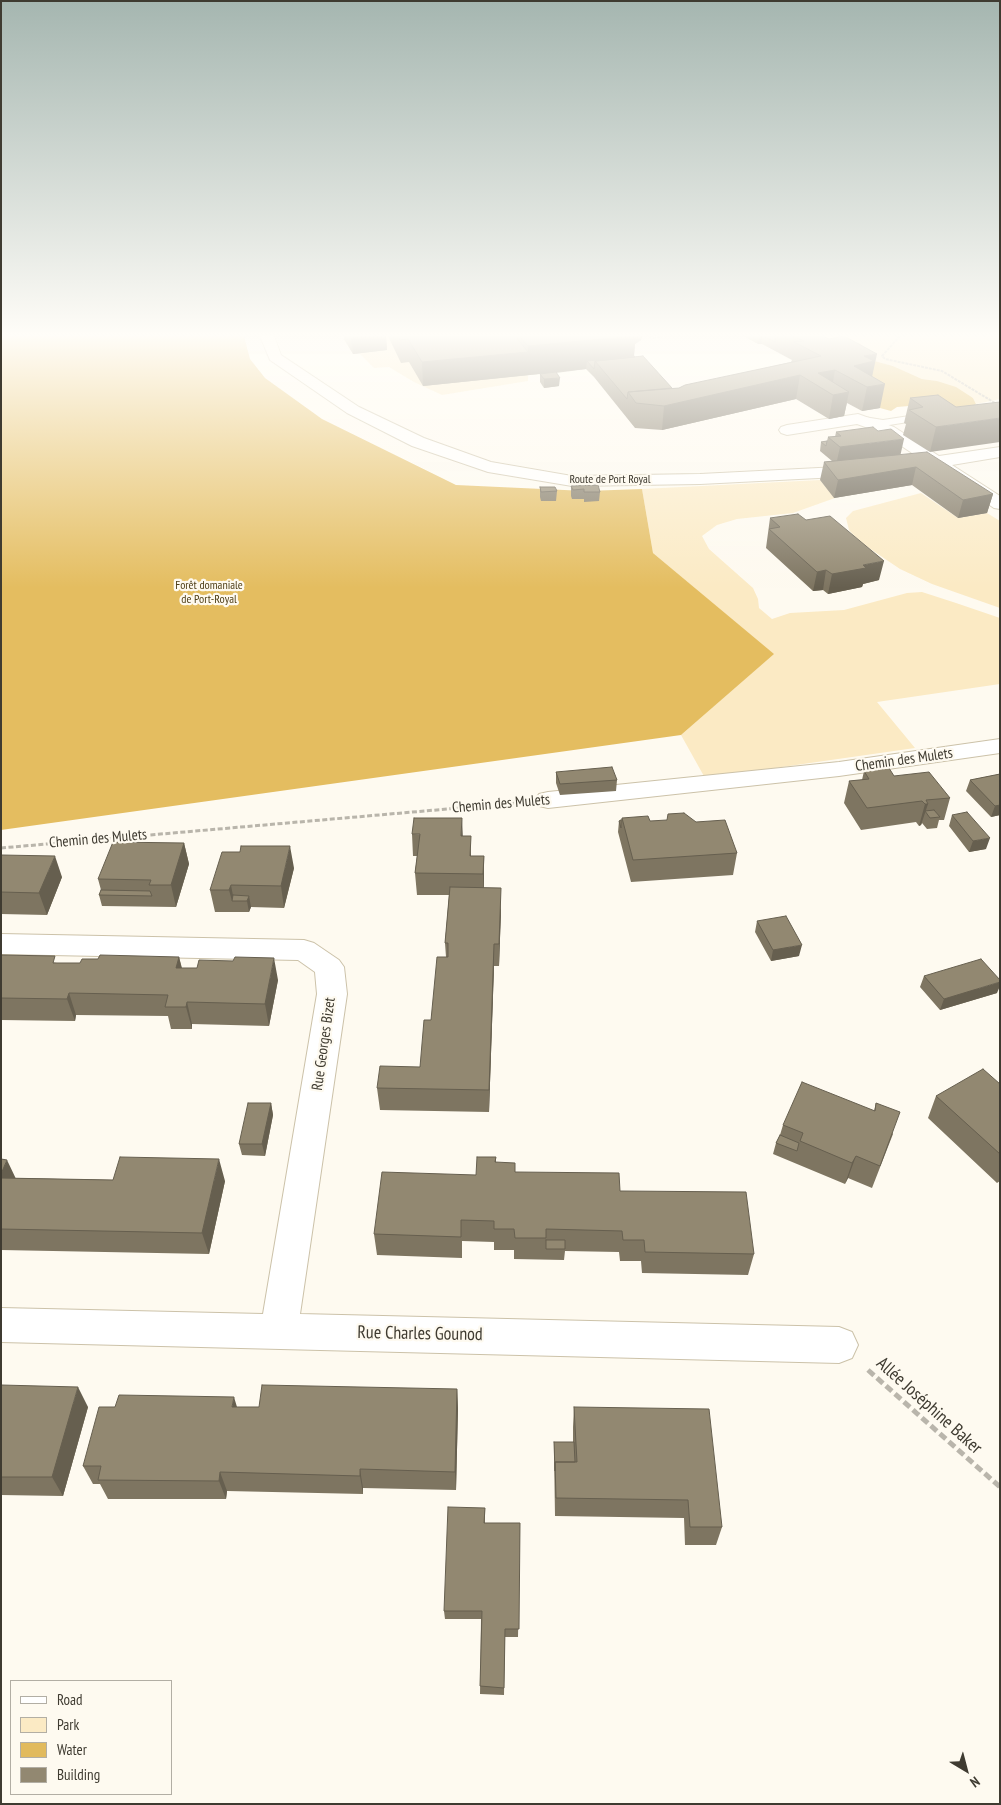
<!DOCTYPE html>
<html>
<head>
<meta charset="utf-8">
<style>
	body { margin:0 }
	#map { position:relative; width:1001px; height:1805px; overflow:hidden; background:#fefaf0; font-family:"PT Sans Narrow",sans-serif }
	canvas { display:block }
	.frame { position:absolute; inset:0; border:2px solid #3f3b31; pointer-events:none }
	.legend { position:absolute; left:10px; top:1680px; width:162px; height:115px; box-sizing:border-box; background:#fefaf0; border:1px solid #b2aea4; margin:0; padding:6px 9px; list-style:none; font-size:15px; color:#3f3b31 }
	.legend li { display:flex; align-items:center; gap:10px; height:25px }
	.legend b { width:25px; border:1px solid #b2aea4 }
	.north { position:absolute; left:941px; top:1745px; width:50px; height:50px; -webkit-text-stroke:4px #fefaf0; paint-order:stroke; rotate:143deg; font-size:14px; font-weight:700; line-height:20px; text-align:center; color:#3f3b31 }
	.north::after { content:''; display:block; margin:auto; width:18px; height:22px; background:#3f3b31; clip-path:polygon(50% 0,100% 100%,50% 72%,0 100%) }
</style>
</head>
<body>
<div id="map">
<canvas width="1001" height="1805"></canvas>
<div class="frame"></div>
<ul class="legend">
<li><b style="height:6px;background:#fff"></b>Road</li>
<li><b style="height:14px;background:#fbeac4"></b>Park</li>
<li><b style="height:14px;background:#e1ba5d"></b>Water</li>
<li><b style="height:14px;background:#928871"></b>Building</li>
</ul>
<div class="north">N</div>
</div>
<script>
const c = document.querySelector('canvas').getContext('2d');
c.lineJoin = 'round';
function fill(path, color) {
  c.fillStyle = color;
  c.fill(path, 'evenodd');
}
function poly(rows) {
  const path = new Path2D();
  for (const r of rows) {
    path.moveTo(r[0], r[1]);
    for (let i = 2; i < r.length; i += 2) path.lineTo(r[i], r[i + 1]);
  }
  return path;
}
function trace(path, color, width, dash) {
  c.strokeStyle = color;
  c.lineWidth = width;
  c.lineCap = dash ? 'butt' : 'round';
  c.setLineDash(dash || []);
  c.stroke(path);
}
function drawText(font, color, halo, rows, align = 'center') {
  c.font = font + ' "PT Sans Narrow",sans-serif';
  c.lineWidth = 4.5;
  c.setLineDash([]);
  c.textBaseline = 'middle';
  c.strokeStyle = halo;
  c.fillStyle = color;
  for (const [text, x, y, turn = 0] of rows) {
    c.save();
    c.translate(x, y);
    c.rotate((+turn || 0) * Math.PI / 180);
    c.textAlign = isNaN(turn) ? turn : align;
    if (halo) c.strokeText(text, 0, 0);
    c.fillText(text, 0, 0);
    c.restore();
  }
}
const green = poly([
	[341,336,497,336,528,376,528,381,442,395,414,382,389,367,374,368,359,353,353,354],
	[778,336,1000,336,1000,399,976,404,973,398,937,381,922,379,893,366],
	[820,480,835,498,793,513,737,519,717,525,702,536,709,549,753,588,758,599,759,608,772,619,790,613,844,610,907,593,922,592,956,603,1000,618,1000,684,877,702,915,748,705,778,681,735,773,654,653,553,642,489],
	[921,493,958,518,987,513,1000,521,1000,608,932,584,900,569,860,542,849,530,846,518,853,511]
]);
const forest = poly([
	[1,336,244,336,250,359,265,378,322,419,456,485,586,491,642,489,653,553,774,654,681,735,1,830]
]);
const water = poly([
	[836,341,859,343,868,350,867,359,893,366,922,379,937,381,956,387,973,398,976,404,969,409,909,406,897,407,891,411,880,408,849,390]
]);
const pathFar2 = poly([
	[649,336,653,338,664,336],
	[900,336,882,356,885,359,942,371,1000,406]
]);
const pathFar1 = poly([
	[1,848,516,803]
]);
const path = poly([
	[868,1370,1000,1487]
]);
const lane = poly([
	[929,413,934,416,933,418,883,426,858,422,853,419,858,416,883,420,929,413]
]);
const street = poly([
	[260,336,274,336,281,355,359,407,424,438,491,462,572,476,700,474,858,466,864,467,867,471,864,475,858,476,700,484,572,486,488,472,412,446,347,413,270,360,260,336],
	[858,414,894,427,939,456,1000,447,1000,457,952,465,1000,496,1000,509,994,508,933,468,904,472,898,471,895,467,898,463,921,459,882,433,857,424,787,435,781,433,779,430,781,427,787,425,858,414],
	[1000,739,1000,753,839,776,548,808,539,806,535,800,539,794,548,792,839,762,1000,739],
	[1,934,304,940,314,943,339,960,344,967,347,994,300,1314,839,1327,852,1332,858,1345,852,1358,839,1363,1,1342,1,1308,263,1314,317,994,315,972,298,960,1,954,1,934]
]);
const wall = poly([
	[344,336,386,336,387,350,353,354,344,339],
	[388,336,642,336,641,340,635,344,634,356,672,388,679,388,791,362,792,360,762,344,758,344,743,336,822,336,872,376,880,408,862,411,847,403,844,416,829,419,796,399,662,430,635,428,594,377,586,369,556,373,559,386,544,388,540,382,540,374,423,386,409,362,401,363],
	[910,398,956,407,930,452,903,435,906,424,904,423],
	[836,432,900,454,993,494,987,513,958,518,912,485,834,498,820,480,824,462,832,461,820,451,821,442,827,441,828,437,835,437],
	[571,486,600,492,599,501,584,502,584,499,572,499,571,496],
	[540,487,557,491,556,501,541,501,540,497],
	[770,518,879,580,863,584,862,587,828,594,823,590,813,591,766,548],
	[864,771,894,776,950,798,944,820,939,820,937,828,927,829,922,823,921,825,919,826,916,822,861,830,844,803,849,781,862,780],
	[556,772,617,780,616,791,560,795,556,783],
	[1000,774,1000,815,991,817,966,791,970,780],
	[952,815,986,849,969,852,949,826],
	[622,818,650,821,696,822,737,853,733,875,631,882,618,832,619,821,621,820],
	[412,834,463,836,471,856,484,856,484,888,501,910,499,966,494,966,489,1112,380,1110,377,1088,420,1067,446,957,445,943,449,895,417,895,415,873,417,856,413,856],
	[184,843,189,864,176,907,102,906,99,895,101,890,98,879],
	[1,855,62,877,47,915,1,914],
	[294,868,284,908,251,907,249,912,215,912,210,890],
	[757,921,799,956,771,961,755,932],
	[1,955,57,963,80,963,179,957,182,968,278,980,269,1026,192,1024,192,1029,171,1029,168,1016,76,1015,75,1021,1,1020],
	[924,976,997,993,940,1010,920,987],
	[1000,1084,1000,1181,997,1183,928,1118,936,1096],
	[271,1103,273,1115,265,1156,242,1155,239,1144],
	[876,1103,893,1134,872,1188,848,1178,845,1184,773,1154,776,1143,780,1135,783,1125,874,1111],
	[496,1157,496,1162,515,1172,620,1191,754,1254,748,1275,642,1273,641,1261,620,1261,619,1252,565,1251,564,1260,514,1259,514,1250,494,1250,494,1242,462,1241,462,1258,377,1255,374,1234,476,1175],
	[1,1159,15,1178,113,1180,225,1181,209,1254,1,1250],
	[1,1385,88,1407,63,1496,1,1495],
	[457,1389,458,1409,456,1490,363,1488,363,1494,227,1491,226,1499,108,1499,100,1484,93,1484,83,1466,115,1407,259,1407],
	[574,1407,722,1527,716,1545,685,1545,684,1518,555,1516,554,1452,554,1442,573,1442,573,1427],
	[485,1508,485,1523,520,1523,518,1637,505,1637,504,1695,480,1694,481,1619,445,1619,444,1611]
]);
const shadedWall = poly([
	[371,336,386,336,387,350,353,354,351,338],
	[618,336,642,336,641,340,635,344,633,365,595,361,587,361,586,369,423,386,422,362,528,352,528,346],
	[759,336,763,336,762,344,758,344],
	[877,354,872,377,854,366,864,356],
	[835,370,831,394,818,373],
	[800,375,796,399,662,430,664,406],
	[560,378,559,386,544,388,544,379],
	[885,384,880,408,862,411,867,387],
	[849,392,844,416,829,419,833,395],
	[1000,418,1000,442,930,452,936,427],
	[904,439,900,457,836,465,840,447],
	[916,467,912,485,834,498,838,480],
	[993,494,987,513,958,518,963,500],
	[884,561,879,580,863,584,862,587,828,594,832,574,863,565],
	[826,570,823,590,813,591,817,572],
	[925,804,928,804,921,825,919,826],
	[1000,805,1000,815,991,817,995,806],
	[462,818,463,840,461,836],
	[471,836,471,857,470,856],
	[990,838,986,849,969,852,973,841],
	[184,843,189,864,176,907,171,885],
	[290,846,294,868,284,908,281,886],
	[55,856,62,877,47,915,39,893],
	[484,856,484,878,483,896,483,874],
	[231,885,234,901,232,901,229,890],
	[501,888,501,910,499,966,499,944],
	[249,896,251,907,249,912,247,901],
	[494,944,494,966,489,1112,489,1090],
	[802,945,799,956,771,961,773,950],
	[179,957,184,979,176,968],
	[274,958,278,980,269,1026,265,1004],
	[1000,982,1000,986,997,993,940,1010,944,999],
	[69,993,76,1015,75,1021,67,999],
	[187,1002,192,1024,192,1029,186,1007],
	[271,1103,273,1115,265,1156,262,1144],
	[856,1156,848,1178,845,1184,852,1163],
	[219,1159,225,1181,209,1254,202,1233],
	[7,1160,17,1181,1,1180,1,1174],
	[78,1387,88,1407,63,1496,52,1477],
	[457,1389,458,1409,456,1490,455,1472],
	[234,1397,240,1417,232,1407],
	[360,1469,363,1488,363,1494,360,1476],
	[220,1472,227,1491,226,1499,219,1481]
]);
const building = poly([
	[350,336,371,336,351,338,350,336],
	[398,336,515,336,528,352,422,362,408,339,400,340,398,336],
	[519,336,635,336,528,346,519,336],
	[763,336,775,336,775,342,763,336],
	[793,336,822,336,829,339,844,336,877,354,864,356,874,361,854,366,885,384,867,387,835,370,818,373,849,392,833,395,800,375,664,406,636,403,628,392,679,388,685,385,821,356,794,342,804,341,793,336],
	[634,356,635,357,595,361,594,369,587,361,634,356],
	[643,356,672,388,628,392,627,399,595,361,643,356],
	[556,372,560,378,544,379,540,374,556,372],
	[938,395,956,407,1000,402,1000,418,936,427,909,410,923,407,910,398,938,395],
	[873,427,878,431,891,429,904,439,840,447,828,437,841,436,836,432,873,427],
	[827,441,826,446,821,442,827,441],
	[927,452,993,494,963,500,916,467,838,480,824,462,927,452],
	[598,485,600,492,584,492,584,489,573,490,571,486,598,485],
	[540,487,555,487,557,491,541,492,540,487],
	[798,514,806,520,830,516,884,561,863,565,866,568,832,574,826,570,817,572,769,529,780,527,770,518,798,514],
	[612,767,617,780,560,784,556,772,612,767],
	[889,768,894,776,929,772,950,798,926,800,928,804,925,804,922,801,867,808,849,781,869,779,864,771,889,768],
	[1000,774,1000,805,995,806,970,780,1000,774],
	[934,810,940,817,930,818,925,811,934,810],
	[967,812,990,838,973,841,952,815,967,812],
	[684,813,696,822,725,820,737,853,633,860,622,818,648,816,650,821,667,820,668,814,684,813],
	[414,818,462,818,461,836,471,836,470,856,484,856,483,874,415,873,420,834,412,834,414,818],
	[621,820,621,828,619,821,621,820],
	[113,842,184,843,171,885,149,885,151,880,98,879,113,842],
	[241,846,290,846,281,886,231,885,229,890,210,890,222,852,240,852,241,846],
	[1,855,55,856,39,893,1,892,1,855],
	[450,887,501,888,499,944,494,944,489,1090,377,1088,380,1066,420,1067,424,1020,431,1020,437,957,448,957,448,943,445,943,450,887],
	[101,890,150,891,152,896,99,895,101,890],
	[233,895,249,896,247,901,232,901,233,895],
	[786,916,802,945,773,950,757,921,786,916],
	[1,955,55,956,53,963,80,963,82,959,98,959,100,955,179,957,176,968,197,968,199,960,233,961,235,957,274,958,265,1004,187,1002,186,1007,165,1007,168,995,69,993,67,999,1,998,1,955],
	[981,959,1000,980,1000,982,944,999,924,976,981,959],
	[983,1069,1000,1084,1000,1154,936,1096,983,1069],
	[802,1082,875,1111,876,1103,900,1112,880,1166,856,1156,852,1163,800,1141,803,1133,783,1125,802,1082],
	[248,1103,271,1103,262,1144,239,1144,248,1103],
	[780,1135,799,1143,797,1151,776,1143,780,1135],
	[120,1157,219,1159,202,1233,1,1229,1,1178,113,1180,120,1157],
	[477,1157,496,1157,495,1162,515,1163,515,1172,619,1173,620,1191,746,1192,754,1254,645,1252,644,1240,623,1240,622,1231,546,1229,546,1238,515,1238,514,1229,494,1229,494,1221,461,1220,461,1237,374,1234,382,1172,476,1175,477,1157],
	[1,1159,7,1160,1,1174,1,1159],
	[546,1240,565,1240,565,1249,546,1249,546,1240],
	[1,1385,78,1387,52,1477,1,1477,1,1385],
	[262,1385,457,1389,455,1472,360,1469,360,1476,220,1472,219,1481,98,1480,101,1466,83,1466,99,1407,115,1407,119,1395,234,1397,232,1407,259,1407,262,1385],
	[574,1407,709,1409,722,1527,690,1527,688,1500,556,1498,555,1462,577,1462,574,1407],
	[554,1442,574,1442,575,1462,555,1462,555,1471,554,1442],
	[448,1507,485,1508,484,1523,520,1523,519,1629,505,1629,504,1688,480,1686,482,1611,444,1611,448,1507]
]);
const farStreetnames = [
	["Route de Port Royal",610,480]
];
const farParknames = [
	["Forêt domaniale",209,586],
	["de Port-Royal",209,600]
];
const streetNames = [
	["Chemin des Mulets",904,760,-8],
	["Chemin des Mulets",501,804,-5],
	["Chemin des Mulets",98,839,-5],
	["Rue Georges Bizet",324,1044,-82]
];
const nearStreetnames = [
	["Rue Charles Gounod",420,1334,1],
	["Allée Joséphine Baker",929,1406,42]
];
fill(green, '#fbeac4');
fill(forest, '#e4bd60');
fill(water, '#e1ba5d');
trace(lane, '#ccc2a9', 2);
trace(street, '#ccc2a9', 2);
trace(pathFar2, '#b9b5ab', 2, [3, 1]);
trace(pathFar1, '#b9b5ab', 3, [5, 2.5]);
trace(path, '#b9b5ab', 5, [8, 4]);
fill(lane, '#fff');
fill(street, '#fff');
fill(wall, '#7e7561');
fill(shadedWall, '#665f4f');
fill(building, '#928871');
trace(building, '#665f4f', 1);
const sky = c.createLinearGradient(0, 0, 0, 588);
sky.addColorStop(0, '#a5b6b0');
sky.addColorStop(0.57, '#fffdf8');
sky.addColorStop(1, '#fffdf800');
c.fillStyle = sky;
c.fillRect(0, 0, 1001, 588);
drawText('12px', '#3f3b31', '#fefaf0', farStreetnames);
drawText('12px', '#4f3f18', '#fefaf0', farParknames);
drawText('15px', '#3f3b31', '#fefaf0', streetNames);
drawText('18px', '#3f3b31', '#fefaf0', nearStreetnames);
</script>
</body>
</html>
